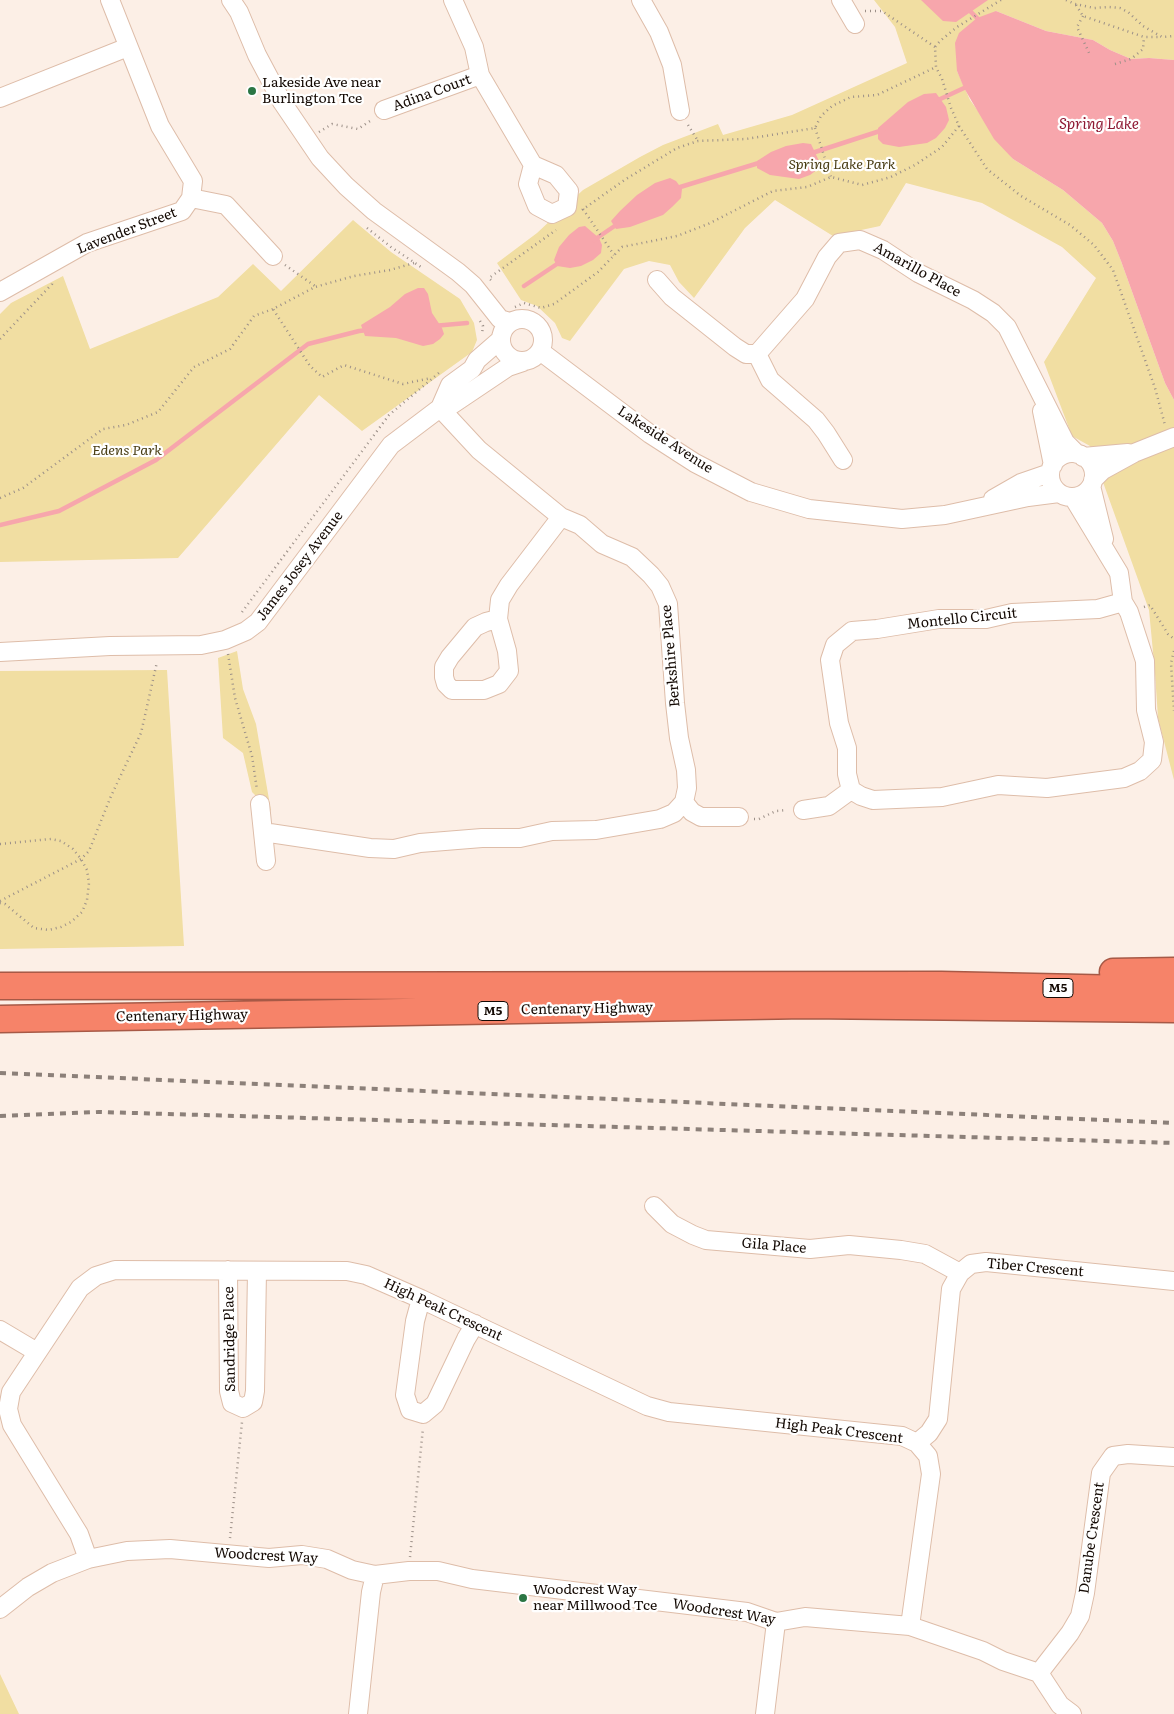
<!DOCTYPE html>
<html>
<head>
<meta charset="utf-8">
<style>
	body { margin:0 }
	canvas { display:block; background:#fcefe6 }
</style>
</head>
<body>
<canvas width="1174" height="1714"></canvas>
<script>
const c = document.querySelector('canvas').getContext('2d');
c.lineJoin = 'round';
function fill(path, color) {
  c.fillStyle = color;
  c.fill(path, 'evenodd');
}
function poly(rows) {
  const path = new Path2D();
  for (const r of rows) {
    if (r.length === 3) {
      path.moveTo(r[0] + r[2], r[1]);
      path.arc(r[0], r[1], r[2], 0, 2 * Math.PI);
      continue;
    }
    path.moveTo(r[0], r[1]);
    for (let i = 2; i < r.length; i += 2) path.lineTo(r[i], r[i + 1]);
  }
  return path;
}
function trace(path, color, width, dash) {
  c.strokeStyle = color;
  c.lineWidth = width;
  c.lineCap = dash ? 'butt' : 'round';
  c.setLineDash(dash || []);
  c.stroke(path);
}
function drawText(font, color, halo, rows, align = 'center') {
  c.font = font + ' Literata,serif';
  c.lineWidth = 4.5;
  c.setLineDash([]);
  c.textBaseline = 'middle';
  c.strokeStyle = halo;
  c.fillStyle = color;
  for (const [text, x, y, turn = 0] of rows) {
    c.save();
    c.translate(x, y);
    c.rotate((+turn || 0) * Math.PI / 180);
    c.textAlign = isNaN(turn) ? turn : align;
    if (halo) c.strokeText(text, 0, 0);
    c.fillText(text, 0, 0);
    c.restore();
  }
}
const green = poly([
	[874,0,1174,0,1174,60,1149,58,1131,59,1110,50,1093,40,1046,31,996,11,957,71,970,100,1013,159,1063,190,1102,223,1113,241,1121,261,1165,383,1174,400,1174,780,1158,718,1155,673,1149,610,1090,446,1072,436,1044,362,1096,278,1062,247,982,203,906,183,880,226,833,236,775,200,745,228,694,298,679,282,670,265,649,261,624,269,570,341,562,338,555,323,537,306,521,300,497,263,537,233,583,190,640,157,663,145,718,124,723,135,792,115,907,63,895,27],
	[353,220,391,252,460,299,474,323,477,340,472,352,362,431,319,395,178,558,0,562,0,314,11,303,63,276,90,349,218,297,253,264,281,291],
	[237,651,243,689,256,724,271,811,252,792,243,753,223,738,218,658],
	[167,670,184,946,0,949,0,671],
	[0,1674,19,1714,0,1714]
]);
const water = poly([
	[921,0,988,0,956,22,943,21],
	[996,11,1046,31,1093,40,1110,50,1131,59,1149,58,1174,60,1174,400,1165,383,1121,261,1113,241,1102,223,1063,190,1013,159,994,139,964,88,957,71,955,43,959,33,977,18],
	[936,93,946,107,949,120,945,128,936,138,927,143,899,147,883,144,878,139,878,128,908,102,924,94],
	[803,143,811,144,819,161,818,169,810,175,799,179,770,175,757,168,757,161,771,152,786,146],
	[670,178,676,181,682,189,681,198,672,207,663,215,630,227,616,229,611,221,620,211,637,195,655,183],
	[585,226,599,238,602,245,601,253,593,260,581,266,570,268,557,266,554,260,559,247,569,235,579,227],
	[418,288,424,288,428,294,432,313,442,328,444,334,440,339,433,344,423,346,396,338,365,336,361,325,390,307,405,294]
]);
const stream = poly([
	[971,12,977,18],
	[936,101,964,88],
	[809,154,883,130],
	[677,188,762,162],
	[594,240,619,223],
	[524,286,560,262],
	[433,326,467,323],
	[0,525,59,511,156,460,308,344,359,331,368,330]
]);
const path = poly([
	[1066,0,1075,4,1094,8,1109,7,1120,8,1128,12,1143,26,1162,37,1174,36],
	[1076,5,1083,16,1144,37,1160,37],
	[865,11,882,11,935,47],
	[1083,16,1077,27,1090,55],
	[1115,64,1131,59,1143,49,1144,37],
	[688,125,698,141],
	[959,126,987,169,1021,196,1070,225,1094,245,1113,270,1155,388,1165,425],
	[815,128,831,177],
	[319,132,332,124,358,129,373,119],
	[583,209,614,255],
	[582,210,626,179,677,148,698,141,746,139,815,128,821,116,832,106,851,97,877,95,936,67],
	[367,228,391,247,421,267],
	[414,263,390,270,354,276,315,287,273,309,310,366,322,377,344,365,403,384,431,378],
	[285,265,315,286],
	[491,280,489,278,556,230],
	[515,307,524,303,541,308,554,304,598,272,622,247,677,236,708,224,773,191,807,187,831,177,862,185,891,177,915,165,942,147,959,126,951,108,942,79,936,67,935,47,940,41,957,27,1001,0],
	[480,321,483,326,482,334],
	[0,339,52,284,52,281],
	[0,498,23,488,103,429,126,425,158,412,194,367,230,349,254,316,273,309],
	[1144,607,1150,605,1168,634,1174,639],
	[242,612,389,415,440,372],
	[1174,651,1171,663,1174,711],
	[228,654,235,698,252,756,257,790],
	[754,819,759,819,776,811,787,810],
	[0,844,51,839,61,841,73,849,81,859,87,870,89,883,87,900,82,912,71,922,61,927,49,930,34,928,5,904,0,903],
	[0,901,81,859,89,851,111,796,141,733,157,662],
	[230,1538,242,1422],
	[410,1557,423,1428]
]);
const minor = poly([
	[231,0,239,12,257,55,282,102,320,158,346,186,374,211,458,272,473,285,500,319,510,322],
	[453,0,474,47,480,75,533,165,556,175,569,191,567,207,552,214,537,206,528,184,533,165],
	[641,0,659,32,672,65,680,111],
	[841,0,855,24],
	[0,98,128,47],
	[384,110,480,75],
	[191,198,226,205,273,256],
	[657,280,672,297,735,347,746,354,757,354,805,299,827,257,839,243,860,240,883,250,918,273,973,300,993,313,1007,327,1065,442,1077,454],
	[0,292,87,243,182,211,191,198,193,181,160,126,110,0],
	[522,340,21],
	[540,351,650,434,695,463,751,492,809,509,902,519,945,515,1028,497,1059,493],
	[757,354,770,380,816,420,826,433,843,460],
	[440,408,450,385,472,369,477,360,500,340],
	[1042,411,1053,465],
	[1072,475,22],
	[1083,457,1128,453],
	[1093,480,1103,470,1134,453,1174,437],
	[1091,486,1104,539],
	[1073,497,1119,573,1123,602,1129,612,1145,661,1146,710,1154,742,1152,760,1140,771,1124,778,1047,788,998,785,942,797,873,800,861,796,851,790,847,774,847,748,839,723,830,660,835,645,852,631,877,629,939,619,986,619,1012,613,1098,609,1123,602],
	[993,499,1021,483,1050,473],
	[498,619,486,622,475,627,450,657,444,667,444,677,446,684,452,690,484,690,499,684,509,671,507,651,498,619,500,600,509,585,561,517],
	[0,652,110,646,201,645,225,640,246,631,258,622,391,445,440,408,450,406,508,367,523,362],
	[684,802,692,812,701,817,739,817],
	[260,804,266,861],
	[803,810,829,806,851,790],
	[263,832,370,848,394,849,420,843,482,838,520,838,552,831,596,830,660,819,674,813,684,802,687,788,686,770,679,738,675,703,668,604,660,586,651,575,632,557,602,544,580,525,561,517,479,450,440,408],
	[654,1206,672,1224,693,1235,706,1240,810,1249,849,1245,901,1250,925,1254,960,1273],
	[228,1270,229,1391,232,1403,243,1408,253,1402,255,1391,257,1271],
	[421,1299,415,1321,405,1395,410,1410,423,1414,435,1404,466,1339,475,1324],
	[0,1330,37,1352],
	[917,1443,929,1433,938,1419,951,1289,960,1273,971,1264,986,1262,1174,1281],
	[88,1559,79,1534,12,1425,8,1409,11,1392,80,1288,96,1276,115,1270,347,1271,366,1275,421,1299,647,1406,669,1412,902,1436,917,1443,928,1456,931,1474,910,1626],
	[0,1609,28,1587,52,1573,88,1559,127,1551,170,1549,269,1558,302,1555,327,1559,352,1570,375,1575,409,1571,438,1571,472,1579,747,1612,776,1622,805,1617,910,1626,983,1651,1003,1661,1039,1673,1060,1705,1072,1714],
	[1039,1673,1070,1633,1080,1616,1085,1593,1101,1473,1113,1456,1128,1454,1174,1457],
	[358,1714,371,1592,375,1575],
	[765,1714,776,1622]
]);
const highway = poly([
	[1113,972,1174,971],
	[0,986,941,985,1174,990],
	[0,1019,806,1005,1174,1009]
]);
const rail = poly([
	[0,1073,1174,1123],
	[0,1116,99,1112,1174,1143]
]);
const markers = [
	[252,91,5,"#2b7644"],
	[523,1598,5,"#2b7644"]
];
const shields = [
	[1058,988,30],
	[493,1011,30]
];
const shieldNames = [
	["M5",1058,988],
	["M5",493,1011]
];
const poiNames = [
	["Lakeside Ave near",262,83],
	["Burlington Tce",262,99],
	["Woodcrest Way",533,1590],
	["near Millwood Tce",533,1606]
];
const streetNames = [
	["Adina Court",432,93,-20],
	["Lavender Street",127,231,-21],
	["Amarillo Place",917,270,29],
	["Lakeside Avenue",665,440,33],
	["James Josey Avenue",300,566,-53],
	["Montello Circuit",962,619,-6],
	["Berkshire Place",671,656,-95],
	["Centenary Highway",587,1009,-1],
	["Centenary Highway",182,1016,-1],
	["Gila Place",774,1246,5],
	["Tiber Crescent",1035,1268,5],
	["High Peak Crescent",443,1310,25],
	["Sandridge Place",230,1339,-91],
	["High Peak Crescent",839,1431,7],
	["Danube Crescent",1092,1538,-82],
	["Woodcrest Way",266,1556,3],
	["Woodcrest Way",724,1612,9]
];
const parkNames = [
	["Spring Lake Park",842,165],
	["Edens Park",127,451]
];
const waterNames = [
	["Spring Lake",1099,125]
];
fill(green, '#f1dea2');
fill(water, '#f7a6ac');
trace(stream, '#f7a6ac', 4.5);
trace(minor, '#debda9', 20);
trace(highway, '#a75946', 29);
trace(path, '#9c9088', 2.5, [1, 4]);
trace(minor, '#fff', 18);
trace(highway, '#f68369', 26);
trace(rail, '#8c8079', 4, [6, 6]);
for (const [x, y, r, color] of markers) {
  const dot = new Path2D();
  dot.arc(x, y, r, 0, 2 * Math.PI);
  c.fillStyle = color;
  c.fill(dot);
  trace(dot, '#fff', 2);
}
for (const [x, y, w] of shields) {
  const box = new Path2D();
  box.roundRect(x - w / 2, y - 9.5, w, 19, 4);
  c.fillStyle = '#fff';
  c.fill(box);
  trace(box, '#140a04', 1);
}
drawText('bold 12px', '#140a04', null, shieldNames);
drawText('14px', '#140a04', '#fff', poiNames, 'left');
drawText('14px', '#140a04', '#fff', streetNames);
drawText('italic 14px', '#493d14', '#fff', parkNames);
drawText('italic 15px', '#8e1933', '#fff', waterNames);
</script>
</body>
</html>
